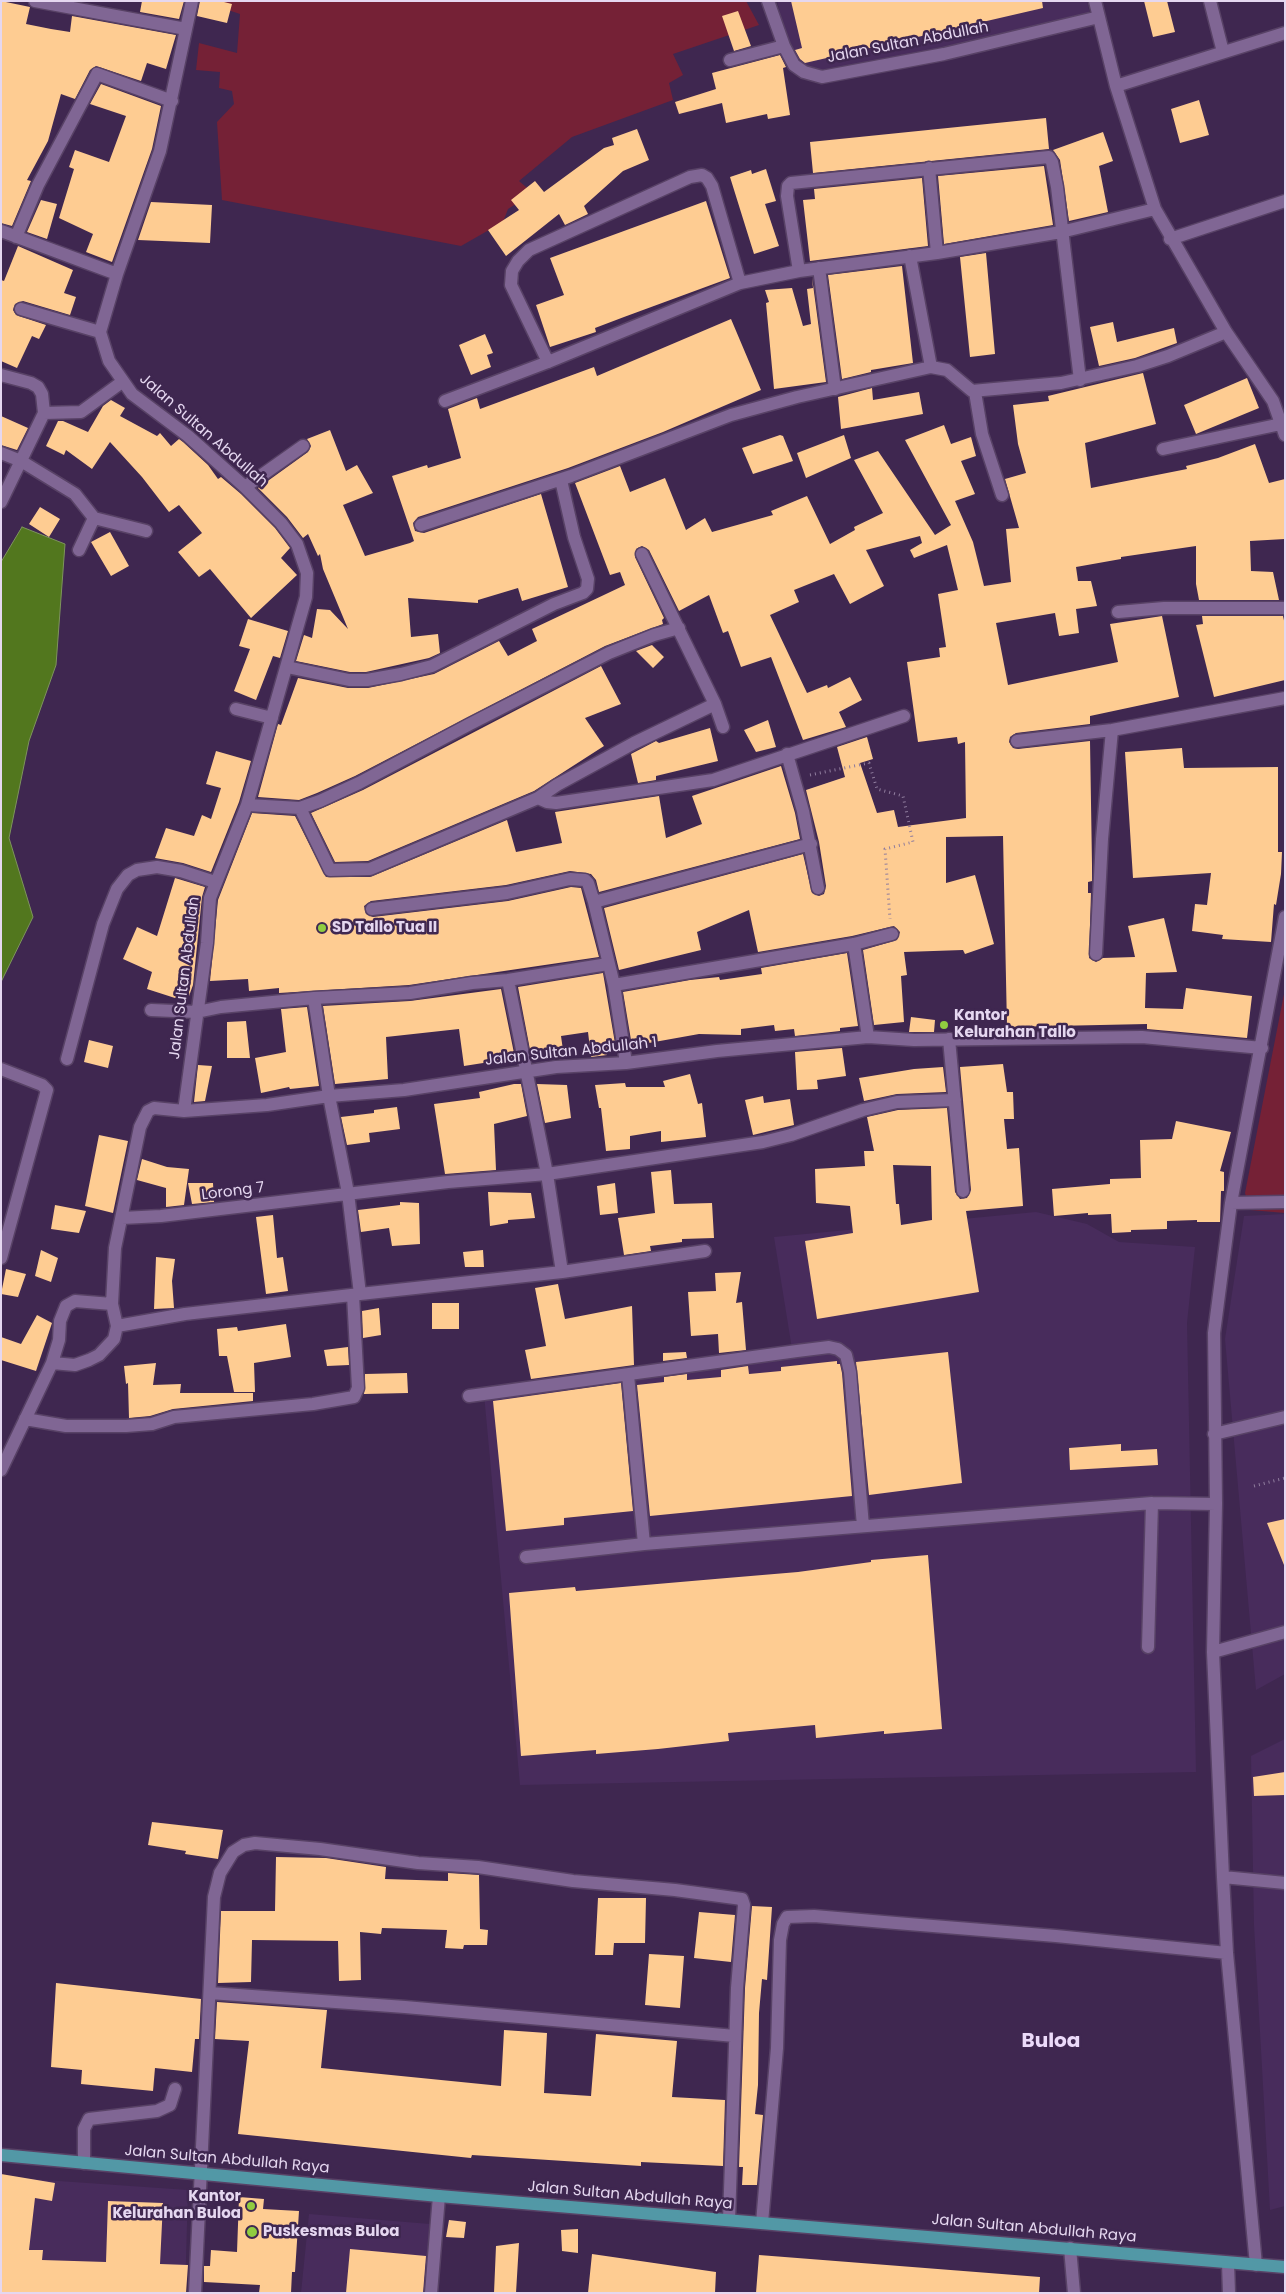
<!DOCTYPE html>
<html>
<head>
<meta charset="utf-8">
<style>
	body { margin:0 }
	#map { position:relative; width:1286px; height:2294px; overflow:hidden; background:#3f2750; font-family:Poppins,sans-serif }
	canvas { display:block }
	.frame { position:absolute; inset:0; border:2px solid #e5d7f0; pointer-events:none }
</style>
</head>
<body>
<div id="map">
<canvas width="1286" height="2294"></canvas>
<div class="frame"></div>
</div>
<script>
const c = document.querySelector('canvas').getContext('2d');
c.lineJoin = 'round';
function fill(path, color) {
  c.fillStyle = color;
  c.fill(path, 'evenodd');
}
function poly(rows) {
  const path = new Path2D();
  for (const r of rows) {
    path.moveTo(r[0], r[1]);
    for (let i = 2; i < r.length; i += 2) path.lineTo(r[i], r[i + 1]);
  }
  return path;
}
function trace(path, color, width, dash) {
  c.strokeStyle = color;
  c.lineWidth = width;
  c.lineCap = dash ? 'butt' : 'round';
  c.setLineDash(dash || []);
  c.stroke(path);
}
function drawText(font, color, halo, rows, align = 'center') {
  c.font = font + ' Poppins,sans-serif';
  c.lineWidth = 5;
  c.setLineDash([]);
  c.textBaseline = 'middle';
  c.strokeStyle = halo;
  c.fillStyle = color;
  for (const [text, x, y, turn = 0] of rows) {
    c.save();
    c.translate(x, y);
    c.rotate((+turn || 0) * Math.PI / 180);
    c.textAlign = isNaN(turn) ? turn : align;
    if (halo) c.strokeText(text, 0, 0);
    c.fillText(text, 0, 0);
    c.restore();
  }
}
const built = poly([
	[777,1,1087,1,1092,23,808,77,797,61,785,35],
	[1036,1212,1087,1224,1119,1242,1195,1247,1187,1323,1196,1772,520,1785,484,1394,792,1349,774,1237],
	[1285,1214,1285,1674,1256,1690,1225,1339,1244,1216],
	[1285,1739,1285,2206,1270,2210,1254,1925,1251,1756],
	[1,2177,188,2190,185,2293,1,2293],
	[309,2214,430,2224,424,2293,301,2293]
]);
const green = poly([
	[212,1,746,1,759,25,673,54,683,75,669,83,673,100,572,137,519,181,533,193,508,209,503,222,461,246,222,200,217,122,234,104,232,91,219,88,220,72,196,70,199,43,237,53,240,14,210,4],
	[1285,989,1285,1213,1250,1210,1245,1193]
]);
const water = poly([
	[22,527,65,544,56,665,29,741,9,838,33,917,1,982,1,562,22,527]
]);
const building = poly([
	[1,1,30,7,26,24,51,29,70,32,72,16,176,35,166,69,147,63,141,81,96,66,90,70,75,99,61,94,48,141,27,180,31,181,12,226,1,223],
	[142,1,184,1,179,19,140,12],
	[200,1,220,1,232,4,227,23,197,16],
	[791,1,1042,1,1043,8,805,63,800,59,795,50,802,48],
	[1144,1,1167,1,1175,32,1153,37],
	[738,11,751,46,734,51,722,16],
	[780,55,786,67,783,68,790,115,768,119,767,114,726,123,722,103,679,114,675,102,716,89,712,73],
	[101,84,161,106,152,149,112,262,86,252,93,234,59,218,74,169,69,167,75,150,109,162,126,116,90,104],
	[1199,100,1209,135,1180,143,1171,109],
	[1046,118,1049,149,813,173,810,142],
	[637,129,649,160,623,171,584,206,588,214,565,225,559,214,506,256,488,230,519,210,511,200,535,181,544,192,604,148,614,145,612,138],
	[1103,132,1113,161,1099,166,1108,212,1069,221,1060,160,1053,150],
	[1044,166,1053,225,944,244,938,176],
	[766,169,776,201,765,204,779,246,754,254,730,177,751,170,752,174],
	[922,178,928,246,810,261,803,200,815,199,814,189],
	[41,200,57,204,47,239,27,232],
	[706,201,730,278,624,317,595,328,596,332,550,347,536,305,564,295,550,258],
	[151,202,212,205,210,243,138,240],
	[18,246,73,270,64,293,76,297,70,315,23,301,15,304,13,310,16,315,46,325,39,339,32,336,17,368,1,361,1,280,4,281],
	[986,253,995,354,970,357,960,257],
	[902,266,913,363,871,370,871,372,842,379,828,275],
	[812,277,826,382,774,389,766,303,769,302,765,290,792,288,803,326,811,324,807,289,813,288],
	[731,319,761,390,663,432,568,468,418,517,413,523,415,531,424,533,541,494,568,587,522,601,518,588,478,600,478,603,408,598,411,637,438,634,440,653,429,658,366,672,350,672,296,661,304,635,312,638,317,609,330,610,348,629,323,569,320,554,318,556,308,534,303,538,287,517,258,488,308,452,311,446,307,439,330,430,346,471,357,465,373,493,343,505,365,556,410,543,414,541,392,476,427,465,428,468,461,458,448,409,477,398,480,409,594,367,597,376],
	[1113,322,1117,342,1174,328,1177,343,1135,358,1099,366,1090,327],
	[485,334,493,353,487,355,491,367,471,375,459,345],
	[1143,373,1156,424,1085,443,1091,488,1187,469,1186,466,1218,458,1255,444,1269,483,1285,479,1285,539,1250,541,1251,571,1273,572,1279,600,1199,600,1196,584,1196,546,1121,557,1121,559,1076,567,1078,581,1091,581,1097,606,1076,609,1079,633,1059,636,1055,613,996,623,1008,685,1118,662,1110,624,1162,616,1179,697,1090,716,1090,724,1016,733,1010,737,1009,742,1013,748,1018,749,1090,741,1092,865,1092,881,1088,882,1088,893,1091,893,1089,958,1096,962,1103,958,1135,957,1128,926,1164,918,1177,972,1146,973,1145,1008,1183,1009,1186,988,1252,996,1247,1038,1147,1029,1147,1024,1007,1027,1003,836,946,837,946,883,975,875,994,944,965,954,963,950,904,952,907,975,901,976,904,1022,874,1025,863,950,897,940,900,932,894,926,852,936,758,952,749,910,697,932,701,950,619,970,604,908,803,854,812,893,819,896,824,894,826,886,819,842,806,790,845,777,837,747,867,737,873,759,860,763,877,813,894,810,898,827,966,818,965,742,958,744,957,737,918,742,907,662,940,657,939,648,946,647,938,594,958,590,947,545,914,558,910,550,922,543,920,536,866,550,884,586,850,604,834,574,794,590,799,602,770,615,807,693,827,685,828,688,850,677,862,700,839,712,846,727,803,740,771,657,741,667,728,631,723,633,709,595,679,611,649,550,642,546,636,549,635,557,664,618,662,620,663,624,605,646,355,776,317,793,299,800,258,797,278,724,281,725,298,678,348,688,368,688,434,674,499,641,508,656,537,641,532,629,625,585,620,572,610,575,575,483,620,466,630,492,665,478,686,530,705,518,712,532,773,515,771,511,807,496,830,544,855,530,854,527,883,513,854,460,878,451,935,535,951,525,905,440,944,425,951,444,971,437,976,456,961,461,975,494,955,501,973,542,984,586,1011,582,1006,529,1019,528,1005,479,1026,473,1018,444,1013,405,1049,401,1048,396],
	[1247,378,1259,408,1196,434,1184,405],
	[872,388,873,400,919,392,923,414,841,429,838,397],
	[111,400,125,408,120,416,157,436,160,433,171,446,179,439,183,442,208,465,218,479,221,477,241,494,275,528,290,548,281,558,297,575,251,618,210,569,199,577,178,552,202,533,179,505,169,512,142,477,110,442,92,469,66,450,64,455,46,446,58,421,63,421,88,432,103,406],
	[1,416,28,428,17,450,1,445],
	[780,435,783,436,793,461,753,474,742,448],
	[844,435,851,458,806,478,797,453],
	[40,507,60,519,49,537,29,524],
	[110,532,129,566,111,576,91,542],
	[1202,616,1283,616,1285,625,1285,680,1214,697,1196,625,1203,624],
	[248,619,288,631,280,658,273,656,256,700,234,691,250,649,239,646],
	[652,645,664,657,653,668,636,651],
	[601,666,621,704,585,718,604,746,534,791,368,861,335,862,311,813,363,790],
	[768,720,776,747,756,752,744,730],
	[710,728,718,761,656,776,656,780,638,783,631,754,656,741,659,743],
	[1182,748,1184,768,1278,767,1278,852,1282,852,1281,874,1276,905,1274,904,1271,942,1222,939,1223,935,1192,931,1195,904,1207,905,1211,873,1133,878,1125,752],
	[216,751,251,761,239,802,211,872,183,863,155,858,166,828,194,836,202,815,211,819,221,788,206,784],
	[781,766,795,813,800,839,599,892,596,880,591,874,570,871,506,885,371,901,364,906,366,914,373,917,508,901,571,887,581,888,599,957,409,985,279,993,279,988,249,991,248,979,210,981,218,900,252,813,295,816,326,877,370,877,507,820,516,852,562,843,555,812,659,796,666,838,702,824,692,796],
	[175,878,205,887,202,897,193,985,189,996,175,998,147,989,152,972,123,959,137,927,157,936],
	[847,953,858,1026,840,1028,840,1031,795,1036,794,1029,775,1031,774,1025,741,1029,741,1035,699,1034,632,1046,623,992,690,980,719,977,720,980,762,974,761,968],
	[603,973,616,1049,607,1050,607,1055,591,1057,588,1032,561,1036,563,1050,531,1055,518,987],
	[501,989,515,1058,464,1066,459,1029,386,1037,388,1079,335,1084,323,1006,410,1001],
	[307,1007,319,1086,290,1089,289,1087,261,1093,255,1058,286,1052,281,1009],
	[911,1017,935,1020,934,1032,909,1032],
	[246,1021,250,1058,227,1058,227,1022],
	[89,1040,113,1046,108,1068,84,1062],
	[842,1048,846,1076,817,1080,818,1089,797,1090,795,1052],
	[1003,1064,1007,1092,1013,1092,1014,1119,1004,1119,1007,1149,1019,1148,1023,1206,966,1211,979,1292,817,1319,805,1241,853,1233,850,1206,816,1203,815,1169,865,1166,864,1151,874,1151,867,1117,898,1110,947,1108,955,1192,960,1199,967,1198,971,1190,960,1067],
	[893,1165,931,1166,932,1220,901,1225,899,1204,896,1204],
	[198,1065,212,1066,205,1101,194,1102],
	[943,1067,946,1092,897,1094,864,1101,859,1078,914,1069],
	[690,1074,698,1104,702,1103,706,1137,661,1142,661,1131,630,1136,630,1149,606,1151,601,1108,599,1108,595,1085,625,1083,626,1087,665,1087,663,1081],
	[514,1084,521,1084,527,1116,494,1124,496,1170,445,1174,434,1104,480,1098,479,1092],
	[537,1084,567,1085,571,1118,545,1123],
	[763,1096,764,1103,790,1099,794,1125,753,1135,745,1100],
	[397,1107,400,1129,369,1133,370,1142,347,1145,341,1117,374,1113,374,1110],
	[1176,1121,1231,1132,1220,1171,1224,1172,1224,1191,1221,1191,1220,1222,1197,1222,1197,1220,1167,1221,1167,1229,1131,1230,1131,1232,1112,1233,1111,1214,1088,1215,1088,1213,1054,1216,1052,1189,1110,1184,1110,1179,1141,1178,1140,1140,1172,1139],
	[99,1135,128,1141,113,1213,85,1206],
	[142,1159,167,1167,189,1169,184,1205,166,1207,166,1188,137,1180],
	[671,1170,674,1204,712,1203,714,1238,682,1239,682,1242,650,1246,651,1251,624,1255,618,1218,655,1213,651,1172],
	[188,1183,213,1183,214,1202,192,1204],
	[615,1183,618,1213,600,1215,597,1186],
	[488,1192,531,1193,535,1218,508,1220,508,1223,490,1226],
	[400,1202,419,1203,420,1244,392,1246,389,1228,361,1232,358,1210,400,1205],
	[55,1205,86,1211,79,1233,51,1229],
	[273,1215,277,1258,283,1257,288,1291,266,1294,256,1217],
	[41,1250,58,1258,51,1282,35,1276],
	[483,1250,484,1267,465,1267,463,1252],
	[156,1257,175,1259,172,1281,174,1308,154,1309],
	[6,1269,26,1274,18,1297,1,1294],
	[741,1272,736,1303,742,1302,746,1350,719,1353,718,1334,691,1336,688,1292,716,1291,715,1273],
	[558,1284,565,1319,632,1306,634,1365,531,1379,525,1350,546,1346,535,1288],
	[432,1303,459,1303,459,1329,432,1329],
	[379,1308,381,1335,363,1338,362,1311],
	[37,1315,52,1323,36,1371,1,1360,1,1337,21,1344],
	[286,1324,291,1357,254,1363,255,1392,234,1392,227,1356,219,1356,217,1329,237,1327,238,1331],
	[348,1347,349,1365,327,1366,324,1350],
	[686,1352,687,1358,663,1361,663,1353],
	[948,1352,962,1483,869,1495,856,1362],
	[837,1361,837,1364,840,1364,842,1373,852,1496,650,1516,637,1385,664,1382,664,1377,687,1374,687,1380,721,1377,721,1370,748,1366,749,1374,781,1371,781,1367],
	[156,1363,153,1385,181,1384,180,1393,253,1393,253,1401,173,1409,150,1416,129,1418,128,1383,126,1384,124,1366],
	[407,1373,408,1393,364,1394,365,1374],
	[621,1383,633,1511,564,1518,564,1525,506,1531,493,1401],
	[1121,1444,1121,1451,1157,1449,1158,1465,1070,1470,1069,1448],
	[1285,1519,1285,1565,1284,1565,1267,1523],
	[928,1555,942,1729,884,1734,884,1731,816,1738,815,1725,728,1733,729,1741,658,1749,596,1754,596,1750,521,1756,509,1593,575,1587,576,1591,715,1579,798,1572,871,1562,871,1560],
	[1285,1772,1285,1795,1254,1796,1253,1777],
	[152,1822,223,1830,218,1859,185,1854,186,1851,148,1845],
	[276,1857,326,1858,386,1867,385,1879,448,1881,448,1873,479,1875,480,1929,488,1930,487,1945,464,1945,463,1949,445,1948,447,1930,382,1928,381,1934,360,1932,361,1980,339,1981,338,1941,252,1940,251,1982,218,1983,221,1911,275,1911],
	[598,1898,646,1898,645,1943,614,1943,613,1955,595,1955],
	[752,1906,772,1907,767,1980,762,1979,759,2013,758,2085,755,2114,763,2115,757,2185,742,2185,743,2167,739,2167,745,1988],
	[699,1912,735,1915,731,1962,694,1958],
	[649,1954,684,1956,680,2008,645,2005],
	[56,1983,201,1999,199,2039,195,2039,192,2072,155,2068,153,2091,81,2084,82,2070,51,2067],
	[217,2002,327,2010,321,2068,501,2086,504,2030,547,2033,544,2093,591,2096,596,2034,677,2041,672,2097,725,2100,723,2166,641,2162,641,2166,472,2155,471,2158,238,2134,249,2041,215,2039],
	[1,2174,55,2183,52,2201,35,2198,29,2250,43,2250,42,2260,106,2262,108,2201,163,2203,160,2264,188,2265,186,2293,1,2293],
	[239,2197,264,2199,263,2209,299,2211,295,2272,292,2272,291,2293,259,2293,260,2285,204,2282,204,2266,210,2266,211,2250,237,2252],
	[449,2220,466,2222,464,2238,446,2237],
	[578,2229,578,2253,562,2251,561,2230],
	[519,2243,516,2293,494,2293,496,2246],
	[350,2249,426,2256,423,2293,346,2293],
	[592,2254,716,2272,715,2293,588,2293],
	[759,2255,1040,2277,1039,2293,756,2293]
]);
const path = poly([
	[810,775,869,763,877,789,903,796,913,842,885,849,890,919],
	[1254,1486,1285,1478]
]);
const minor = poly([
	[35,1,186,29],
	[768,1,784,46,794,65,804,72,822,77,944,54,1099,17],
	[1095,1,1116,86,1155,209,1226,332,1273,401,1285,435],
	[1210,1,1223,52],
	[730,60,784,46],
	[1116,86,1285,33],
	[929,168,937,253],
	[1,231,117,274],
	[16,237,38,185,97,74,172,101],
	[1170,239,1285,201],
	[910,256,931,367],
	[819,268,835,389],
	[799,271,787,196,788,186,791,183,1049,157,1052,162,1057,187,1080,380],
	[21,309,100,332],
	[548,362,511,285,512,271,518,261,529,250,690,177,702,175,707,178,712,186,740,283],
	[1,375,31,383,38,387,42,394,44,413],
	[975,392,982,434,1002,495],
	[445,401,548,362,740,283,799,271,937,253,1061,232,1155,209],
	[1163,449,1281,424],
	[1,453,21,461,75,494,94,518,146,531],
	[245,487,303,446],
	[1,502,44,413,81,412,122,382],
	[421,525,571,476,731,415,797,397,931,367,947,370,972,391,1061,383,1137,366,1168,356,1226,332],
	[79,550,94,518],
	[642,554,715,704,723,727],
	[1118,612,1164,608,1285,608],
	[287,667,349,680,367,680,401,674,432,666,554,604,583,593,587,589,588,579,574,537,561,480],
	[236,709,272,718],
	[1017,741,1112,730,1285,698],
	[787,754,803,811,818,888],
	[538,798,547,802,556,803,713,780,904,716],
	[247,805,300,808,320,801,359,783,470,724,609,653,654,635,679,628],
	[300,808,330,870,370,869,538,798,557,785,634,743,715,704],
	[594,902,811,844],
	[372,909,507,893,570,879,585,880,588,883,594,902,614,985,626,1063],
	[854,944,868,1037],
	[1096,954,1102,839,1112,730],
	[508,980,608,964],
	[614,985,854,944,892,934],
	[949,1039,963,1191],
	[67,1059,103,924,117,889,128,875,137,870,157,867,181,871,215,882],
	[1,1069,42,1085,47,1090,1,1258],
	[184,1111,207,943,210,898,247,805,306,597,307,573,297,544,281,523,245,487,188,436,132,394,109,361,100,332,117,274,160,151,192,1],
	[1231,1203,1285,1202],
	[122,1218,161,1216,448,1182,547,1174,508,980,472,983,410,993,314,998],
	[562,1272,705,1251],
	[360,1294,562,1272,547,1174,763,1142,791,1135,863,1110,897,1102,955,1100],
	[117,1326,185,1314,360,1294,348,1193,329,1096,314,998,221,1007,197,1012,151,1010],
	[52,1363,59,1340,60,1321,66,1306,75,1301,112,1304],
	[628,1375,644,1544],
	[469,1396,797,1351,829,1347,838,1349,846,1355,850,1372,863,1526],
	[25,1419,66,1426,126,1426,152,1424,174,1417,313,1404,354,1397,358,1388,353,1295],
	[1214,1434,1285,1417],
	[1,1470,52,1363,75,1365,89,1360,99,1355,114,1339,117,1326,112,1304,115,1248,140,1127,148,1111,154,1108,184,1111,267,1105,329,1096,404,1090,556,1067,626,1063,717,1051,868,1037,914,1040,1142,1037,1262,1048],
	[526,1557,644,1544,1152,1503,1216,1504],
	[1148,1647,1152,1503],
	[1213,1652,1285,1632],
	[1223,1877,1285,1883],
	[210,1993,405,2007,735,2036],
	[84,2163,84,2129,89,2119,157,2111,170,2105,175,2089],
	[762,2223,777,2048,780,1940,783,1924,787,1917,814,1916,896,1923,1056,1936,1227,1953],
	[1070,2248,1074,2293],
	[1228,2263,1229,2293],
	[1256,2265,1227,1953,1223,1877,1213,1652,1216,1504,1214,1333,1231,1203,1285,917],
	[195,2293,214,1897,220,1873,233,1852,244,1845,255,1843,320,1849,418,1863,478,1867,573,1881,675,1890,742,1899,744,1905,737,1988,729,2220],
	[431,2293,439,2196]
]);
const major = poly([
	[1,2155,439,2196,1285,2267]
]);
const markers = [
	[322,928,5,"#90cd40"],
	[944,1025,5,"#90cd40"],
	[251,2206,5,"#90cd40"],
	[252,2232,6,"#90cd40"]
];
const streetNames = [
	["Jalan Sultan Abdullah",908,43,-11],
	["Jalan Sultan Abdullah",203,431,41],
	["Jalan Sultan Abdullah",185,978,-83],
	["Jalan Sultan Abdullah 1",571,1052,-6],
	["Lorong 7",233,1192,-7],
	["Jalan Sultan Abdullah Raya",227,2160,5],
	["Jalan Sultan Abdullah Raya",630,2196,5],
	["Jalan Sultan Abdullah Raya",1034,2229,5]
];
const poiNames = [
	["SD Tallo Tua II",332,928],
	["Kantor",954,1016],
	["Kelurahan Tallo",954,1033],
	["Kantor",241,2197,"right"],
	["Kelurahan Buloa",241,2214,"right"],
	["Puskesmas Buloa",263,2232]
];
const districtNames = [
	["Buloa",1051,2042]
];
fill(built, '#482c5c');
fill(green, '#752136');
fill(water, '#52771e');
trace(water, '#7e945d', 1);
fill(building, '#fecc92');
trace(minor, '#584266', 15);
trace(major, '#584266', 15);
trace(path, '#8f7c9d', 3, [1, 4]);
trace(minor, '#806694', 12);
trace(major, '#5298a6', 12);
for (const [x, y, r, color] of markers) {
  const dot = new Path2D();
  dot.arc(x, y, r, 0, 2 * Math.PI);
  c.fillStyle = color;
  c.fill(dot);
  trace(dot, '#3f2750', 2);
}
drawText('15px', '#e5d7f0', '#3f2750', streetNames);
drawText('bold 15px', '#e5d7f0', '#3f2750', poiNames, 'left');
drawText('bold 20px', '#ebdaf9', '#3f2750', districtNames);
</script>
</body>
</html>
